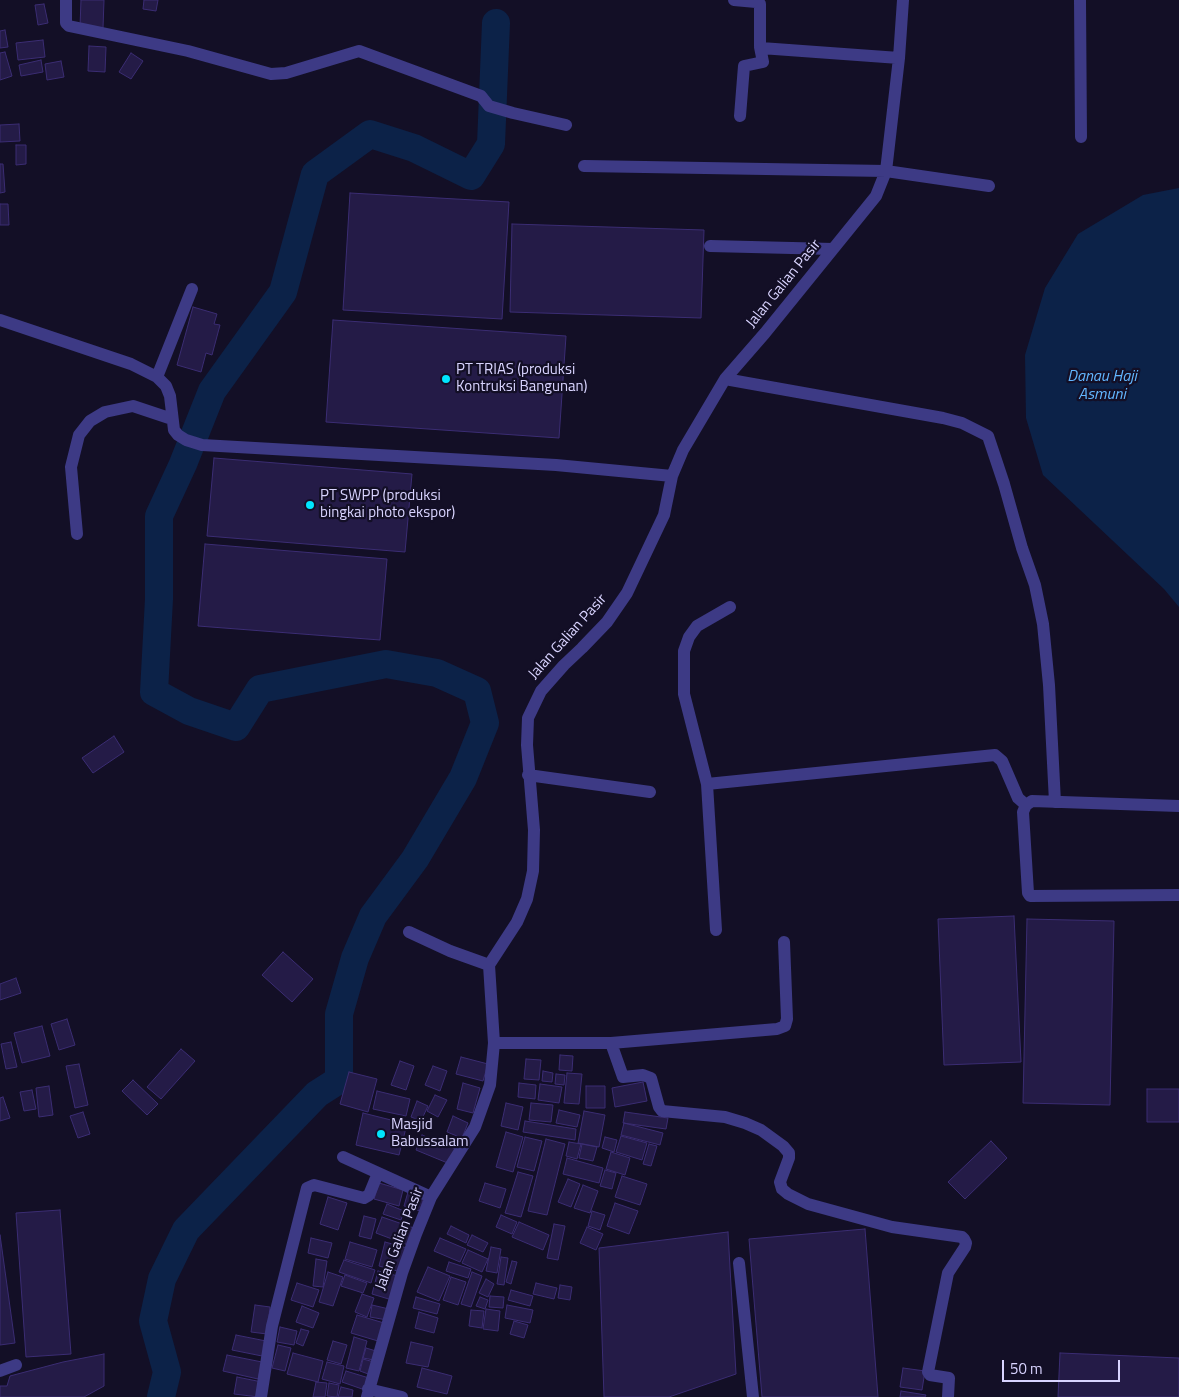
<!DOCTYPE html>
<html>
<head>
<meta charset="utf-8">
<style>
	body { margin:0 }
	#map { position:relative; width:1179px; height:1397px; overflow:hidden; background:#130f26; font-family:"Titillium Web",sans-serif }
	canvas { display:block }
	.scale { position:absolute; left:1002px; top:1360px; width:118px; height:22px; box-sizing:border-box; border:2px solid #d9d4ff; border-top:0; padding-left:6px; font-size:15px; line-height:18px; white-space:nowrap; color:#d9d4ff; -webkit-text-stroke:4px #130f26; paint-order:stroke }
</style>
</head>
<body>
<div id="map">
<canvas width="1179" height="1397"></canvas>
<div class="scale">50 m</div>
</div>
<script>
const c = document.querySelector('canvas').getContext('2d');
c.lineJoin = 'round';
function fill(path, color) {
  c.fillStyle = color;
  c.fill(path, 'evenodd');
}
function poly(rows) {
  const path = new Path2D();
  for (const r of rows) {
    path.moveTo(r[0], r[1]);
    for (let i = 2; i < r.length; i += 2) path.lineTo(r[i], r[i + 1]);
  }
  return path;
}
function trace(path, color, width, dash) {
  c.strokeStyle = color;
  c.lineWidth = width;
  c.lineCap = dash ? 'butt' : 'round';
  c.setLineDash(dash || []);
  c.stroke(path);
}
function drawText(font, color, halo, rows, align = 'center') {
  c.font = font + ' "Titillium Web",sans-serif';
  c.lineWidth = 4.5;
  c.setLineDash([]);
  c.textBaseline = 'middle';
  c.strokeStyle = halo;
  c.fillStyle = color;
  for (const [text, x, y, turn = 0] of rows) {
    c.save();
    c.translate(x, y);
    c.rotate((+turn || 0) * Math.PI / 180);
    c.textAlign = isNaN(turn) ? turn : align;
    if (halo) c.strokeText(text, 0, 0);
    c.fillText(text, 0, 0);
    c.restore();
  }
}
const water = poly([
	[1179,188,1179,607,1164,589,1043,475,1026,418,1025,355,1045,288,1078,234,1143,195]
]);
const river = poly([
	[161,1397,167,1372,153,1321,162,1279,186,1230,317,1094,339,1080,339,1014,355,958,373,916,415,859,463,778,485,723,477,691,437,673,386,664,260,689,236,727,189,711,154,692,159,599,159,516,183,464,212,391,283,292,315,174,370,134,414,148,471,176,491,144,496,23]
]);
const building = poly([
	[81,0,104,0,103,28,80,27,81,0],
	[144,0,158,0,156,11,143,9,144,0],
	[44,4,48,23,38,25,35,5,44,4],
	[5,30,8,47,0,48,0,31,5,30],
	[43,40,45,57,18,60,16,43,43,40],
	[89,46,106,47,105,72,88,71,89,46],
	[5,52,12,76,0,80,0,53,5,52],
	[131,53,143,61,131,79,119,72,131,53],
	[41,60,43,72,21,76,19,65,41,60],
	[61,61,64,77,47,80,45,64,61,61],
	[19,124,20,141,0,142,0,125,19,124],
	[16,145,26,145,26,164,16,165,16,145],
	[0,164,3,164,5,192,0,193,0,164],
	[350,193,509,202,502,319,343,310,350,193],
	[0,204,8,204,9,225,0,225,0,204],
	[512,224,704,230,701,318,510,312,512,224],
	[193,307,217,314,214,324,220,325,212,355,206,353,201,372,177,365,193,307],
	[333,320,566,336,559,438,326,422,333,320],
	[214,458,412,474,405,552,207,536,214,458],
	[205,544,387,559,380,640,198,626,205,544],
	[114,736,124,752,93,773,82,758,114,736],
	[1014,916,1021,1062,944,1065,938,919,1014,916],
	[1027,919,1114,921,1110,1105,1023,1103,1027,919],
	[283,952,313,979,292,1002,262,975,283,952],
	[16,978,21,993,0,1000,0,984,16,978],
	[67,1019,75,1045,59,1050,51,1024,67,1019],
	[42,1026,50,1056,22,1063,14,1033,42,1026],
	[11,1042,17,1067,6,1069,1,1044,11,1042],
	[181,1049,195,1061,161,1099,147,1087,181,1049],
	[560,1055,573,1056,572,1071,559,1070,560,1055],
	[461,1057,488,1064,483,1081,456,1074,461,1057],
	[526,1059,541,1060,539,1080,524,1079,526,1059],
	[400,1061,414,1066,406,1090,391,1085,400,1061],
	[79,1064,88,1105,75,1108,66,1066,79,1064],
	[433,1066,447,1071,440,1091,425,1085,433,1066],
	[543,1071,553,1073,552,1082,542,1081,543,1071],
	[349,1072,377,1079,368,1112,340,1104,349,1072],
	[567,1073,582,1074,579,1104,564,1103,567,1073],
	[556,1074,565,1075,564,1085,555,1084,556,1074],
	[133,1080,158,1104,147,1115,122,1091,133,1080],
	[643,1082,647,1101,615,1107,612,1088,643,1082],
	[463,1083,480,1088,473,1113,457,1109,463,1083],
	[519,1083,536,1085,535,1099,518,1097,519,1083],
	[540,1084,562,1087,559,1103,538,1100,540,1084],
	[49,1086,53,1115,39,1117,36,1088,49,1086],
	[586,1086,605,1086,605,1108,586,1108,586,1086],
	[1147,1089,1179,1089,1179,1122,1147,1122,1147,1089],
	[32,1090,36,1109,24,1111,20,1092,32,1090],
	[377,1091,410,1099,406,1116,373,1109,377,1091],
	[435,1095,447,1100,438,1117,427,1111,435,1095],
	[3,1097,10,1118,0,1121,0,1098,3,1097],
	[417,1101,428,1106,421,1121,411,1117,417,1101],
	[506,1103,523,1107,518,1130,501,1126,506,1103],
	[531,1103,553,1105,551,1122,529,1120,531,1103],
	[559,1110,580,1115,577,1127,556,1123,559,1110],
	[584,1111,605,1115,599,1147,578,1143,584,1111],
	[83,1112,90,1134,78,1138,70,1116,83,1112],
	[625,1112,668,1118,666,1129,623,1123,625,1112],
	[363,1113,407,1124,399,1155,356,1145,363,1113],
	[453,1116,468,1123,462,1138,447,1132,453,1116],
	[525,1121,576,1129,575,1140,523,1132,525,1121],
	[624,1123,663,1133,660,1145,621,1135,624,1123],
	[506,1132,523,1137,513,1172,496,1167,506,1132],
	[422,1135,456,1149,450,1164,416,1150,422,1135],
	[621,1136,647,1143,642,1160,616,1152,621,1136],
	[525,1137,542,1141,534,1171,517,1167,525,1137],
	[605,1137,617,1140,614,1152,602,1148,605,1137],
	[546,1139,565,1144,547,1215,528,1211,546,1139],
	[991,1141,1007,1158,965,1199,948,1182,991,1141],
	[569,1142,581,1144,577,1159,566,1156,569,1142],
	[582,1144,597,1147,593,1161,579,1158,582,1144],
	[649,1144,657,1146,651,1166,643,1164,649,1144],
	[611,1152,630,1158,625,1175,606,1169,611,1152],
	[567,1158,603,1168,599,1183,563,1174,567,1158],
	[605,1170,616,1173,612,1189,600,1186,605,1170],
	[518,1172,533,1176,521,1217,505,1213,518,1172],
	[622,1176,647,1184,640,1205,615,1197,622,1176],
	[568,1179,580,1184,571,1207,558,1202,568,1179],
	[379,1183,403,1190,399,1206,374,1199,379,1183],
	[485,1183,506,1189,500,1208,479,1201,485,1183],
	[583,1185,598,1191,590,1213,574,1208,583,1185],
	[408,1192,424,1197,420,1211,404,1206,408,1192],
	[328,1197,347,1203,338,1230,320,1224,328,1197],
	[615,1203,638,1211,629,1234,607,1226,615,1203],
	[387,1204,404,1211,401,1220,383,1214,387,1204],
	[60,1210,71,1354,26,1357,16,1213,60,1210],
	[592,1211,605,1215,600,1230,588,1226,592,1211],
	[501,1215,517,1222,512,1234,496,1227,501,1215],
	[364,1216,376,1219,371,1239,359,1236,364,1216],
	[382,1217,414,1228,408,1245,376,1233,382,1217],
	[519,1222,549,1235,543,1250,512,1237,519,1222],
	[554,1224,565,1226,558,1260,547,1258,554,1224],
	[451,1226,469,1235,466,1243,447,1234,451,1226],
	[587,1227,603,1234,596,1250,580,1243,587,1227],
	[865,1229,878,1397,762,1397,749,1239,865,1229],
	[728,1232,736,1374,669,1397,604,1397,599,1248,728,1232],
	[0,1235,15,1343,0,1345,0,1235],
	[472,1235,488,1243,483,1252,467,1245,472,1235],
	[311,1238,332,1243,328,1258,308,1253,311,1238],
	[440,1238,466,1249,460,1262,434,1251,440,1238],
	[350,1242,377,1250,372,1267,345,1259,350,1242],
	[385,1242,407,1248,401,1272,379,1266,385,1242],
	[491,1247,501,1249,497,1273,486,1271,491,1247],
	[468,1250,488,1259,482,1272,462,1263,468,1250],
	[501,1257,508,1258,504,1285,497,1284,501,1257],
	[316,1259,327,1261,323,1287,313,1286,316,1259],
	[344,1260,375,1270,371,1283,339,1272,344,1260],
	[512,1261,517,1262,511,1284,506,1282,512,1261],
	[449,1262,471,1269,468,1278,446,1271,449,1262],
	[428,1267,450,1276,439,1301,417,1292,428,1267],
	[378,1271,398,1276,392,1300,372,1294,378,1271],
	[328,1272,343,1277,333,1306,319,1302,328,1272],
	[472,1272,482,1276,471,1307,461,1304,472,1272],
	[345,1275,367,1283,363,1293,341,1286,345,1275],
	[451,1277,466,1282,458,1305,443,1300,451,1277],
	[486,1279,494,1284,488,1297,479,1293,486,1279],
	[297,1283,319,1290,313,1307,291,1300,297,1283],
	[536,1283,557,1288,554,1299,533,1294,536,1283],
	[560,1285,572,1287,570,1300,558,1298,560,1285],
	[511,1290,533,1296,530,1306,508,1300,511,1290],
	[362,1294,374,1298,367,1317,355,1312,362,1294],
	[490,1296,504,1297,503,1308,489,1307,490,1296],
	[416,1297,440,1304,437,1314,413,1308,416,1297],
	[480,1297,488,1300,485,1309,476,1306,480,1297],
	[255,1305,270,1307,267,1334,251,1332,255,1305],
	[372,1305,389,1309,387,1320,370,1317,372,1305],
	[507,1305,533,1310,530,1323,505,1318,507,1305],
	[302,1306,319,1313,313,1328,296,1322,302,1306],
	[486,1309,500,1311,498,1331,483,1329,486,1309],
	[471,1310,484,1311,482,1328,469,1326,471,1310],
	[419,1312,438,1318,434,1333,415,1328,419,1312],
	[357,1315,384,1323,378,1341,351,1333,357,1315],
	[514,1321,528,1325,524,1338,510,1334,514,1321],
	[280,1327,297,1331,294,1345,277,1342,280,1327],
	[301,1329,309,1331,303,1346,296,1343,301,1329],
	[236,1335,266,1341,262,1356,232,1350,236,1335],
	[354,1337,367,1341,359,1371,346,1368,354,1337],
	[333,1341,347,1345,341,1364,327,1360,333,1341],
	[411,1342,433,1347,428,1367,406,1363,411,1342],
	[278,1345,291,1348,285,1371,272,1368,278,1345],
	[366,1348,376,1351,374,1360,363,1358,366,1348],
	[293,1353,323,1361,318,1382,287,1374,293,1353],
	[1060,1353,1179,1358,1179,1397,1058,1397,1060,1353],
	[104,1354,104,1386,84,1397,0,1397,0,1386,7,1386,10,1376,63,1362,104,1354],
	[227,1355,262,1362,258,1379,223,1371,227,1355],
	[363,1359,374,1362,371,1375,360,1371,363,1359],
	[327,1362,344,1366,340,1384,322,1379,327,1362],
	[422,1368,452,1376,447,1394,417,1387,422,1368],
	[903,1368,925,1371,922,1390,900,1387,903,1368],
	[346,1371,369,1378,365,1390,342,1382,346,1371],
	[237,1377,262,1382,259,1397,234,1394,237,1377],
	[316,1382,327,1383,325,1397,313,1397,316,1382],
	[329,1383,339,1385,337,1397,327,1396,329,1383],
	[341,1387,353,1390,352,1397,338,1397,341,1387],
	[901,1391,926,1395,925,1397,900,1397,901,1391]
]);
const minor = poly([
	[66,0,66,23,69,26,188,51,271,74,286,73,359,51,481,96,489,106,513,113,566,125],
	[734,0,756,2,760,4,760,46,761,48,899,58],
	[1080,0,1081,137],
	[740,116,744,66,763,62,760,47],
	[584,166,886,171,989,186],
	[710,246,833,249],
	[0,320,131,364,157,377,166,386,170,396,174,430,178,435,186,440,202,445,556,465,672,476],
	[157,377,192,289],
	[725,379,943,418,962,423,988,436,1004,484,1022,548,1035,585,1043,624,1049,685,1055,802],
	[77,534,71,467,79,435,90,421,105,412,133,406,172,419],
	[730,607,697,626,689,637,684,651,684,694,707,784,995,755,1002,761,1018,798,1026,805],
	[528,775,650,792],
	[707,784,716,930],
	[1179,806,1032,801,1026,805,1023,812,1028,893,1030,896,1179,895],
	[409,932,450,951,489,965],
	[494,1043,611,1043,777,1029,785,1026,787,1019,784,942],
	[611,1043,623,1077,643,1075,651,1078,659,1107,662,1111,725,1117,745,1123,761,1130,783,1146,789,1153,789,1158,780,1182,782,1189,788,1194,808,1204,892,1227,962,1237,964,1239,966,1243,965,1247,948,1273,928,1372,930,1375,949,1378,948,1397],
	[343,1157,431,1197],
	[739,1263,753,1397],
	[0,1371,16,1365],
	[368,1389,402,1397],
	[261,1397,272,1326,307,1188,314,1185,364,1198,369,1195,378,1173],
	[367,1397,402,1273,416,1234,431,1197,475,1127,490,1085,494,1043,489,965,517,922,527,899,533,871,534,830,527,745,528,718,541,691,564,665,582,648,607,622,627,593,664,515,672,476,683,450,725,379,765,333,876,196,886,171,899,58,903,0]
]);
const markers = [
	[446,379,5,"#00e5ff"],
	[310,505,5,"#00e5ff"],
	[381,1134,5,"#00e5ff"]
];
const streetNames = [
	["Jalan Galian Pasir",784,284,-51],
	["Jalan Galian Pasir",568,637,-48],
	["Jalan Galian Pasir",400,1239,-69]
];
const poiNames = [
	["PT TRIAS (produksi",456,370],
	["Kontruksi Bangunan)",456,387],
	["PT SWPP (produksi",320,496],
	["bingkai photo ekspor)",320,513],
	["Masjid",391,1125],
	["Babussalam",391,1142]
];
const waterNames = [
	["Danau Haji",1102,377],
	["Asmuni",1102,395]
];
fill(water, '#0c2248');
trace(river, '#0c2248', 28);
fill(building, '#241b47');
trace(building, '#3b2d73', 1);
trace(minor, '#3d3a85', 12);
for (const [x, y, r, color] of markers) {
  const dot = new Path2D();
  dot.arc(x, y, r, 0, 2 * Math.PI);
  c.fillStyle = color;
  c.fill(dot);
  trace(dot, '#130f26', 2);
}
drawText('15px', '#d9d4ff', '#130f26', streetNames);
drawText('15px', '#d9d4ff', '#130f26', poiNames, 'left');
drawText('italic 16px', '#62b6ff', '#130f26', waterNames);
</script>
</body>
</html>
